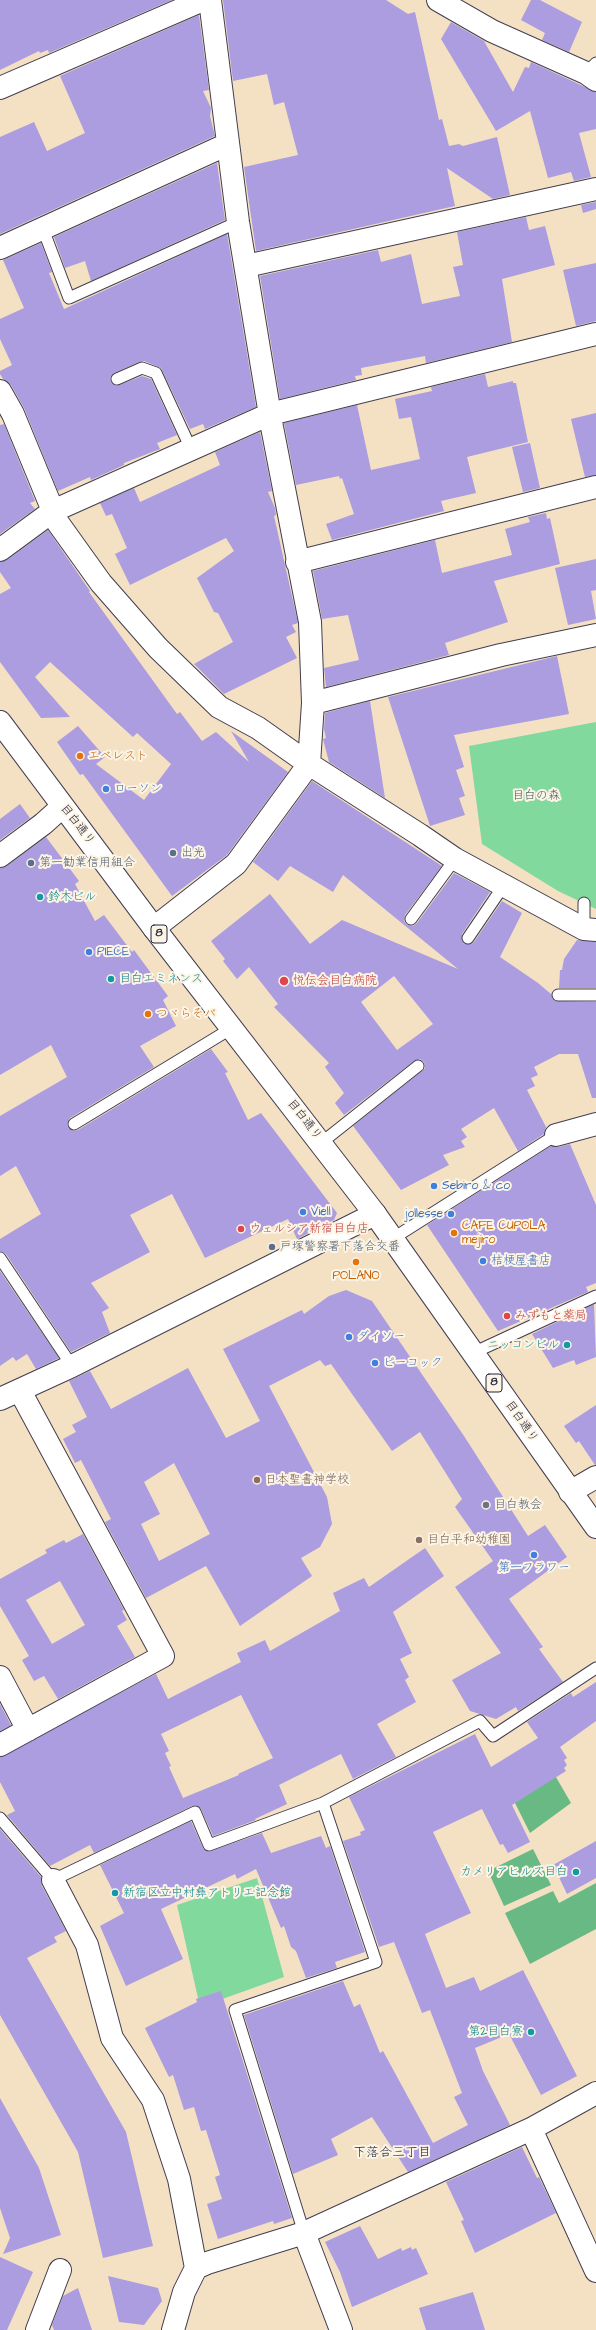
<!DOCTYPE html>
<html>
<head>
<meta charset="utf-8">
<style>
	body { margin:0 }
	canvas { display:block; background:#f4e0c3 }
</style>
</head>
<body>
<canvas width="596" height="2330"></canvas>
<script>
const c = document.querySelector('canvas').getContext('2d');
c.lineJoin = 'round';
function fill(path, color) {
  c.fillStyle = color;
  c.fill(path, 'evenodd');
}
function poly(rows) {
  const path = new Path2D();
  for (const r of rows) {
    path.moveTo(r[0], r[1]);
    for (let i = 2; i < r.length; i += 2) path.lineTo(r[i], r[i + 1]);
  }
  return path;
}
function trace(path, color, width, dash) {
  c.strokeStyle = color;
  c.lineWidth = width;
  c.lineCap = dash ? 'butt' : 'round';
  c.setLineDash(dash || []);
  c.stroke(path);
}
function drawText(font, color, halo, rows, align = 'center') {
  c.font = font + ' "Architects Daughter","Klee One",sans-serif';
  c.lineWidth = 4;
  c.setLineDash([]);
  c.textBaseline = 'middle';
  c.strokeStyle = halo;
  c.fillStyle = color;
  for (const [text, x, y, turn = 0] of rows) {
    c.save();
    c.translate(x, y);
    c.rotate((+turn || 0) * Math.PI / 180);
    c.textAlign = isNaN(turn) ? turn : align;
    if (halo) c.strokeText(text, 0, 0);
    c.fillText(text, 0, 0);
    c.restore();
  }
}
const green = poly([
	[596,722,596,909,558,891,482,844,469,746],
	[257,1878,284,1977,200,2007,177,1905]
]);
const forest = poly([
	[553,1772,571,1803,530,1833,514,1801],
	[533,1849,551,1885,504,1906,488,1871],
	[596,1883,596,1929,530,1964,505,1913,553,1891,559,1903]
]);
const building = poly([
	[0,0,172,0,49,53,48,50,40,53,39,51,0,70],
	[223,0,386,0,408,14,415,12,439,120,442,119,449,146,459,144,463,146,497,137,510,195,493,199,447,168,455,206,256,251,244,167,298,155,284,102,274,105,267,74,233,81],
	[531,0,540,0,582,22,569,52,542,40,545,33,521,20],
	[199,15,209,90,203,91,211,108,210,116,215,136,0,234,0,137,34,122,47,151,85,133,60,76],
	[451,22,484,41,513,92,525,67,529,68,531,62,596,92,596,129,579,133,591,177,574,181,571,172,548,178,530,111,496,131,441,39],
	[217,163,225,220,91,281,85,261,65,268,54,237],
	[596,202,596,209,583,213,581,205],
	[526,217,529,230,545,226,555,265,502,279,512,342,426,363,425,356,361,368,362,375,355,376,356,380,280,399,260,276,378,250,381,262,411,254,422,304,460,296,453,267,463,265,457,232],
	[227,234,256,407,205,429,203,424,190,429,161,368,144,361,139,362,114,373,110,378,111,382,117,386,142,376,151,379,177,435,157,443,160,449,124,463,124,465,91,480,90,477,58,491,24,408,11,385,3,379,0,374,0,371,12,365,0,339,0,319,24,308,3,260,41,243,52,272,49,273,64,309],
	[596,263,596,321,576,326,563,270],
	[485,374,488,387,513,381,513,383,516,383,528,442,467,457,476,493,441,501,444,511,332,540,326,524,354,514,342,478,340,479,339,476,296,485,284,423,357,405,371,470,420,459,411,417,399,419,395,399,432,391,431,387],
	[596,413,596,475,585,477,571,419],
	[4,424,35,501,30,503,35,509,0,534,0,425],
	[260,432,272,491,268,492,275,508,276,515,274,516,298,623,292,625,296,632,286,637,297,658,224,694,194,664,233,642,218,613,214,612,197,578,234,551,226,538,130,585,115,554,127,548,112,514,106,516,100,503,134,488,140,502,220,465,215,452],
	[530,443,540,488,523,492,512,447],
	[546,513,547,519,550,518,560,564,494,581,508,622,445,643,449,655,326,687,324,668,359,660,348,615,322,619,313,571,435,540,442,573,512,555,505,529,530,522,528,517],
	[48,530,90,591,89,592,177,714,180,712,202,741,216,732,249,762,231,731,288,772,227,855,172,896,83,774,80,775,57,742,78,726,105,757,96,764,144,800,171,764,137,733,133,737,50,662,35,677,70,717,41,718,0,662,0,594,11,588,0,572,0,562,7,560],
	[596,559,596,590,591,591,596,619,568,625,555,568],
	[557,656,569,714,454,735,464,767,456,770,465,796,459,798,465,815,430,826,388,697],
	[370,701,385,798,329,762,323,739,326,738,324,729,325,713],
	[312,781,442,866,405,915,404,921,407,925,413,926,417,923,454,873,490,892,462,934,462,941,464,944,471,944,474,942,502,901,522,913,500,957,538,983,551,994,555,1001,596,1002,596,1098,592,1098,578,1054,559,1054,534,1067,538,1075,531,1078,535,1086,527,1090,546,1127,544,1134,518,1151,494,1108,461,1129,467,1137,461,1141,465,1147,443,1155,449,1165,401,1190,353,1126,422,1071,425,1068,424,1062,420,1059,414,1061,344,1115,335,1103,344,1093,325,1067,329,1063,274,1007,278,1004,249,967,237,979,223,961,225,959,211,941,270,894,310,944,342,920,458,969,343,875,333,892,290,866,278,881,253,862],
	[394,976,433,1024,397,1050,361,1002],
	[20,804,30,818,0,840,0,819],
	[46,837,79,881,75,884,95,921,104,915,132,952,134,950,168,996,163,1000,176,1026,140,1046,154,1067,70,1118,67,1124,68,1128,74,1131,78,1130,211,1049,228,1072,225,1073,248,1120,261,1113,337,1213,334,1220,297,1239,288,1219,205,1258,172,1194,130,1215,150,1252,91,1283,109,1308,102,1312,110,1333,71,1352,6,1254,0,1251,0,1239,41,1214,16,1166,0,1176,0,1116,67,1077,51,1045,0,1075,0,868,7,866],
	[577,940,596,942,596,988,559,988,560,970,562,970,564,959],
	[570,1144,596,1205,596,1283,586,1287,588,1292,498,1331,427,1225,551,1146,559,1147],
	[0,1271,59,1358,36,1369,27,1354,16,1361,13,1357,0,1366],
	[346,1290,372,1301,464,1436,528,1536,545,1525,567,1557,509,1599,543,1647,539,1649,563,1682,518,1711,516,1707,496,1719,470,1711,452,1680,501,1653,455,1587,493,1561,455,1507,462,1499,420,1432,392,1451,331,1364,325,1366,320,1360,269,1386,327,1497,332,1524,320,1547,301,1558,312,1576,240,1626,206,1566,146,1598,105,1522,111,1519,81,1460,75,1463,63,1439,76,1432,72,1425,87,1417,69,1381,90,1371,111,1409,188,1368,226,1438,260,1421,223,1349,302,1310,304,1314,329,1296],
	[174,1463,210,1534,159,1561,141,1524,160,1514,144,1482],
	[594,1304,596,1357,576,1365,574,1360,553,1368,532,1334],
	[596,1405,596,1465,595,1465,579,1441,576,1443,564,1426],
	[83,1534,124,1610,122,1611,127,1620,117,1626,135,1657,58,1699,44,1676,34,1681,22,1660,29,1656,0,1606,0,1579,47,1553,45,1550,64,1540,66,1543],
	[60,1581,85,1625,52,1644,26,1600],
	[425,1548,444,1576,393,1612,412,1653,400,1659,409,1677,405,1680,416,1702,377,1724,396,1757,353,1779,341,1754,279,1785,287,1804,255,1819,256,1820,213,1836,201,1809,196,1805,192,1806,94,1853,90,1845,50,1866,7,1815,15,1811,0,1782,0,1757,156,1674,168,1699,241,1662,237,1653,265,1640,270,1651,340,1611,333,1593,364,1578,369,1587],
	[241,1695,273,1758,238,1774,239,1775,183,1798,169,1767,171,1766,165,1753,169,1751,161,1734],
	[596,1682,596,1721,560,1747,567,1758,564,1760,567,1765,564,1768,566,1771,512,1805,530,1842,508,1853,503,1844,500,1845,482,1809,433,1832,471,1913,425,1934,446,1988,474,1977,480,1991,523,1970,577,2076,541,2095,509,2034,475,2048,483,2071,510,2125,408,2172,372,2117,331,2139,338,2155,293,2174,244,2015,343,1981,354,2007,360,2004,380,2053,383,2051,433,2143,468,2125,454,2097,462,2093,430,2010,422,2013,394,1942,379,1947,343,1841,361,1835,360,1832,365,1830,349,1797,475,1734,491,1767,538,1738,527,1722,571,1693,573,1697],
	[0,1704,11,1725,0,1731],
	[191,1821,203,1848,208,1852,262,1833,271,1853,321,1836,326,1848,330,1846,365,1952,335,1962,337,1968,306,1978,296,1951,291,1947,284,1926,281,1928,256,1869,237,1879,235,1874,161,1909,183,1959,126,1986,100,1926,124,1913,100,1865],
	[0,1829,41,1877,42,1886,66,1931,54,1937,57,1942,27,1958,126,2132,153,2246,103,2258,78,2152,0,2015],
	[596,1841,596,1878,567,1894,553,1865],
	[221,1991,292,2218,274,2224,273,2221,218,2239,207,2204,222,2199,215,2177,220,2175,206,2130,201,2131,194,2107,184,2110,173,2075,169,2077,145,2028,197,2002,196,1999],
	[0,2098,39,2168,61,2235,3,2254,10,2238,0,2208],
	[522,2147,537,2178,539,2177,556,2213,475,2253,461,2221,464,2220,446,2182],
	[360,2226,378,2259,401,2248,402,2251,411,2247,412,2250,416,2248,428,2274,352,2307,340,2272,325,2242],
	[0,2257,33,2272,7,2330,0,2330],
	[108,2276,158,2288,162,2301,144,2325,119,2322],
	[78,2288,92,2330,54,2330,52,2325,63,2296],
	[473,2292,485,2330,426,2330,419,2308]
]);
const service = poly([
	[586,73,596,63],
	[43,229,69,298,238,222],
	[117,379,142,368,156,373,191,449],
	[411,919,455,859],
	[584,929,584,903],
	[468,938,504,885],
	[558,995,596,995],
	[74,1124,232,1028],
	[321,1143,418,1066],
	[392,1239,556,1135],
	[0,1258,72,1366],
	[473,1353,596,1296],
	[0,1818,53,1880,195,1812,209,1845,323,1803,480,1721,493,1736,596,1668],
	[304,2233,235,2010,376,1962,323,1803]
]);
const minor = poly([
	[210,0,238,222,272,427,310,622,313,703],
	[438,0,492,31,586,73,596,80],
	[0,88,203,0],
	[0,248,228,144],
	[246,266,596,189],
	[0,391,13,414,58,523,101,583,158,648,219,707,258,728,309,764,420,835,455,859,584,929,596,930],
	[0,550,53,511,270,414,596,334],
	[297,562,596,487],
	[0,856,43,824,62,807],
	[154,928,236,864,309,764,313,703,501,655,596,635],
	[556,1135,596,1124],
	[0,1399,72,1366,375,1214],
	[570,1492,596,1477],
	[0,1677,28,1730],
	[0,1745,163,1656,20,1391],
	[53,1880,87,1945,112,2038,153,2100,179,2179,196,2268],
	[531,2129,596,2271],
	[304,2233,341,2330],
	[37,2330,60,2270],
	[173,2330,184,2292,196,2268,207,2263,304,2233,531,2129,596,2093]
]);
const primary = poly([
	[0,722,154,928,375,1214,596,1527]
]);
const markers = [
	[80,756,4,"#e8710a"],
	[106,789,4,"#3f7fe0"],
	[173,853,4,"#5c6f8a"],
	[31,863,4,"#5c6f8a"],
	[40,897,4,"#0f9aa8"],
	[89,952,4,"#3f7fe0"],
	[111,979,4,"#0f9aa8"],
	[284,981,5,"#e0444e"],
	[148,1014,4,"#e8710a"],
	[434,1186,4,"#3f7fe0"],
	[303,1212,4,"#3f7fe0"],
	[451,1214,4,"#3f7fe0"],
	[241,1229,4,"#e0444e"],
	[454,1233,4,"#e8710a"],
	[272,1247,4,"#5c6f8a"],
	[483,1261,4,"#3f7fe0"],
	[356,1262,4,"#e8710a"],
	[507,1316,4,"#e0444e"],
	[349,1337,4,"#3f7fe0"],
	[567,1345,4,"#0f9aa8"],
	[375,1363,4,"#3f7fe0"],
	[257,1480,4,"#8d6e63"],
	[486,1505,4,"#6b7280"],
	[419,1540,4,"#8d6e63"],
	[534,1555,4,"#3f7fe0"],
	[576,1872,4,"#0f9aa8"],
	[115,1893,4,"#0f9aa8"],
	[531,2032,4,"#0f9aa8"]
];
const shields = [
	[159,934,16],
	[494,1383,16]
];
const shieldNames = [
	["8",159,934],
	["8",494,1383]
];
const foodNames = [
	["エベレスト",88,756],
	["つヾらそバ",156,1014],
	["CAFE CUPOLA",462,1226],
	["mejiro",462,1240],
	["POLANO",356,1276,"center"]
];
const shopNames = [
	["ローソン",114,789],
	["PIECE",97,952],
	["Sebiro & co",442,1186],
	["Viell",311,1212],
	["jollesse",443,1214,"right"],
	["桔梗屋書店",491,1261],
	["ダイソー",357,1337],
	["ピーコック",383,1363],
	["第一フラワー",534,1568,"center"]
];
const parkNames = [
	["目白の森",536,796]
];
const streetNames = [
	["目白通り",77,825,52],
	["目白通り",304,1120,52],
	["目白通り",521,1422,55]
];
const serviceNames = [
	["出光",181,853],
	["第一勧業信用組合",39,863],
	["戸塚警察署下落合交番",280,1247]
];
const cultureNames = [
	["鈴木ビル",48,897],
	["目白エミネンス",119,979],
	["ニッコンビル",559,1345,"right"],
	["カメリアヒルズ目白",568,1872,"right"],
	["新宿区立中村彝アトリエ記念館",123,1893],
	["第2目白寮",523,2032,"right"]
];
const healthNames = [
	["悦伝会目白病院",293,981],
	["ウェルシア新宿目白店",249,1229],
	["みずもと薬局",515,1316]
];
const educationNames = [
	["日本聖書神学校",265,1480],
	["目白平和幼稚園",427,1540]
];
const worshipNames = [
	["目白教会",494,1505]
];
const neighbourhoodNames = [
	["下落合三丁目",392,2153]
];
fill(green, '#82d99d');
fill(forest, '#69b984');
fill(building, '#ab9de0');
trace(service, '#423e4f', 13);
trace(minor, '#423e4f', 24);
trace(primary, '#423e4f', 24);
trace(service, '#fff', 11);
trace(minor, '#fff', 22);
trace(primary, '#fff', 22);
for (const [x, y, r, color] of markers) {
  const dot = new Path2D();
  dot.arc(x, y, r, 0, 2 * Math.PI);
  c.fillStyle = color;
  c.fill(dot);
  trace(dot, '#fcf5e5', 1.5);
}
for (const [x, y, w] of shields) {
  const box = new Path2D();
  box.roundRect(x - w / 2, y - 9, w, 18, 3);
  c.fillStyle = '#fcf5e5';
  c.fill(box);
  trace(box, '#22223b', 1);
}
drawText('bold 11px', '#22223b', null, shieldNames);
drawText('12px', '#c56008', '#fcf5e5', foodNames, 'left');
drawText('12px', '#366cbe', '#fcf5e5', shopNames, 'left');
drawText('12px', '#3f5958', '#fcf5e5', parkNames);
drawText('12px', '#22223b', '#fcf5e5', streetNames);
drawText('12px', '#4e5e75', '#fcf5e5', serviceNames, 'left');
drawText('12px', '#0d838f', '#fcf5e5', cultureNames, 'left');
drawText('12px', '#be3a42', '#fcf5e5', healthNames, 'left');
drawText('12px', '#785e54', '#fcf5e5', educationNames, 'left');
drawText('12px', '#5b616d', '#fcf5e5', worshipNames, 'left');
drawText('13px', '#22223b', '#fcf5e5', neighbourhoodNames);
</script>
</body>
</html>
